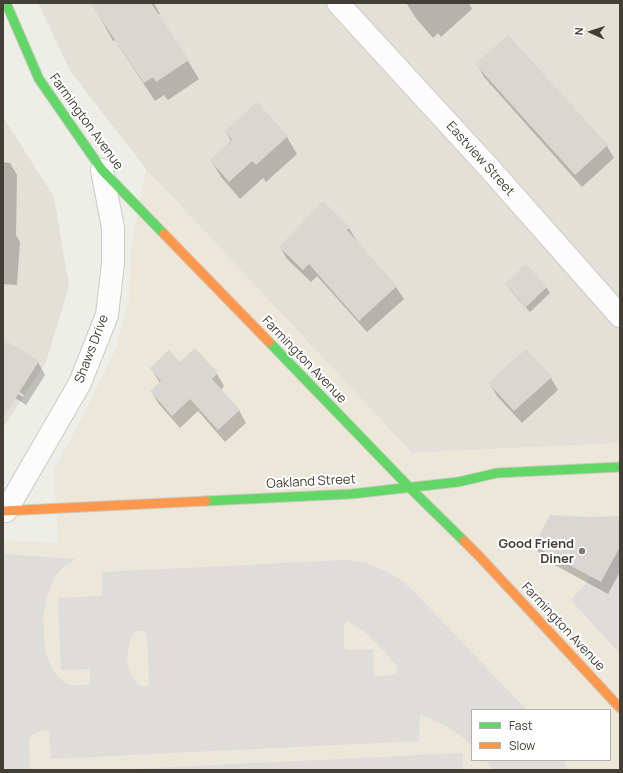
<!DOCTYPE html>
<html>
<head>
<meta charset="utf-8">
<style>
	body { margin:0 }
	#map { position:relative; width:623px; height:773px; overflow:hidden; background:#eeeee9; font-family:Manrope,sans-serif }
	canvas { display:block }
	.frame { position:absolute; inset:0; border:4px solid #433f36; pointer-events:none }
	.legend { position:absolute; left:471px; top:709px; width:140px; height:52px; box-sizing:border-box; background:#fff; border:1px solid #b4b2af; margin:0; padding:5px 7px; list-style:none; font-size:12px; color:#433f36 }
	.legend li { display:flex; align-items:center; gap:8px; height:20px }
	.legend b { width:20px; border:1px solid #b4b2af }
	.north { position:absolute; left:571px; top:12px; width:40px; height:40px; -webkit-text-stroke:3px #fff; paint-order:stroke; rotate:273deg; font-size:11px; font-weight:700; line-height:16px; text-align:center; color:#433f36 }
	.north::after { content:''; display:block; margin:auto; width:14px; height:18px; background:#433f36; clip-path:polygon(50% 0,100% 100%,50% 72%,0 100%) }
</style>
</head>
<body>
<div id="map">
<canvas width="623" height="773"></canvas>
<div class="frame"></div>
<ul class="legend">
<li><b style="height:5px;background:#63d668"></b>Fast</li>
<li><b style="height:5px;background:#ff974d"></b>Slow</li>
</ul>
<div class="north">N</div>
</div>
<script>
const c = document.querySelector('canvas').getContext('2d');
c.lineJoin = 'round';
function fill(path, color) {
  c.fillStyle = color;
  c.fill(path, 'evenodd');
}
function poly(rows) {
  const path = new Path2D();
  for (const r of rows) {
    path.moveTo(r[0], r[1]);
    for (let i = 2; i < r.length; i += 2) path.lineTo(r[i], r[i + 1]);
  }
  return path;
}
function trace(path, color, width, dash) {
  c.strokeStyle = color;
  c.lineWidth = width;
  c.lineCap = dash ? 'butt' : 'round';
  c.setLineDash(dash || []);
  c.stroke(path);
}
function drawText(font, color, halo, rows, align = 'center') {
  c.font = font + ' Manrope,sans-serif';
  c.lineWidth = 4;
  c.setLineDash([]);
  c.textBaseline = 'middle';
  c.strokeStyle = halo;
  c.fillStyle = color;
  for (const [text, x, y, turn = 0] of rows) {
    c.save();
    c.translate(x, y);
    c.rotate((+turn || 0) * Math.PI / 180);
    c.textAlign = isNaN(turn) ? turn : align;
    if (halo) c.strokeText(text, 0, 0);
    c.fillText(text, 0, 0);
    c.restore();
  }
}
const residential = poly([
	[38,3,620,3,620,443,412,453,146,169,71,72],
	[3,117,54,197,69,286,46,362,3,428]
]);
const commercial = poly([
	[146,169,412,453,620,443,620,770,3,770,3,540,58,543,54,470,86,410,116,348,129,299,131,248],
	[472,710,610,710,610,760,472,760]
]);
const parking = poly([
	[620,548,620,654,571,600,597,571],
	[3,554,76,559,64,566,57,574,51,585,47,597,43,617,45,652,49,662,53,670,58,677,65,683,74,685,85,685,88,684,90,682,90,669,61,670,58,598,102,596,102,572,346,560,366,563,383,570,398,578,411,589,527,710,472,710,472,746,460,735,444,725,420,714,419,741,51,759,49,732,47,730,43,730,32,735,29,741,30,770,3,770],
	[347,622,349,622,365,632,385,652,397,666,397,671,395,675,377,676,374,674,373,649,348,650,345,649,344,646,344,625,345,623],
	[138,631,143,631,146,633,147,636,149,682,148,686,145,687,139,685,134,679,129,670,127,658,128,650,132,636,135,632],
	[463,753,463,770,109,770],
	[486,760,564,760,567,770,493,770]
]);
const shadow = poly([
	[92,3,154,3,160,14,158,15,188,61,199,79,168,100,164,95,155,101,115,40,113,41],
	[409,3,469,3,472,9,441,37,438,33,433,38,415,17,407,4],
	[477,64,607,146,614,158,582,187,484,77],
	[226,132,287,137,297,154,266,182,263,178,240,199,221,177,211,160,231,141],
	[3,162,10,163,17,175,16,235,20,242,17,285,3,284],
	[323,202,349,228,356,240,356,241,396,287,404,299,367,332,317,276,311,282,287,259,280,247],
	[506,284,546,287,550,293,530,312,510,290],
	[3,340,38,362,45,375,26,405,3,390,3,384,23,397,24,395,3,382],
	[526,351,551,378,558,390,522,423,497,396,490,384],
	[180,363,217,374,224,386,221,390,239,410,246,423,225,442,198,411,180,428,158,403,151,391,160,383,151,368],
	[620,517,620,572,608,594,542,558,535,546,586,518]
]);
const building = poly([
	[90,3,151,3,189,60,156,82,153,77,144,83],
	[508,35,608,145,575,175,475,64],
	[257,102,288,136,256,165,252,161,229,182,210,160,232,140,225,131],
	[323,201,350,227,347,230,397,286,359,321,309,264,303,270,279,247],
	[526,264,547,287,526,307,505,284],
	[3,339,39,361,3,418],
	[195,348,218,373,212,379,240,410,218,430,190,399,172,416,150,391,161,381,150,368,169,350,180,362],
	[526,349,552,377,514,411,488,383],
	[550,515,586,517,620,516,620,547,601,582,534,546]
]);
const street = poly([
	[338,3,491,170,620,316],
	[6,511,80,383,107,315,113,263,113,228,102,170]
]);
const fast = poly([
	[6,3,39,79,102,170,164,234],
	[269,342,409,487,464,541],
	[206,501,351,494,458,482,497,473,620,467]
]);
const slow = poly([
	[164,234,269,342],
	[3,511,206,501],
	[464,541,480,557,620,708]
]);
const markers = [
	[582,551,4,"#7f7c75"]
];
const streetNames = [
	["Farmington Avenue",86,122,54],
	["Eastview Street",480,159,48],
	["Shaws Drive",92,349,-69],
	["Farmington Avenue",304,360,46],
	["Oakland Street",311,482,-3],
	["Farmington Avenue",563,627,47]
];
const poiNames = [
	["Good Friend",574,544],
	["Diner",574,559]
];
fill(residential, '#e2e0d7');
fill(commercial, '#ede7da');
fill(parking, '#deddd9');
fill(shadow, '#0003');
fill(building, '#d8d7d2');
trace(street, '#cbcac5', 24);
trace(fast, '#cccbc0', 11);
trace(slow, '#cccbc0', 11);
trace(street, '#fcfcfc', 22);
trace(fast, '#63d668', 9);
trace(slow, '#ff974d', 9);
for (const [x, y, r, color] of markers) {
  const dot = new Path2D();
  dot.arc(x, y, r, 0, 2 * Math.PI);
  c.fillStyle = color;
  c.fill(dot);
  trace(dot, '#fff', 1.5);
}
drawText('13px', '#433f36', '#fff', streetNames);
drawText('bold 13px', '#433f36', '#fff', poiNames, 'right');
</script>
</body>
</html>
